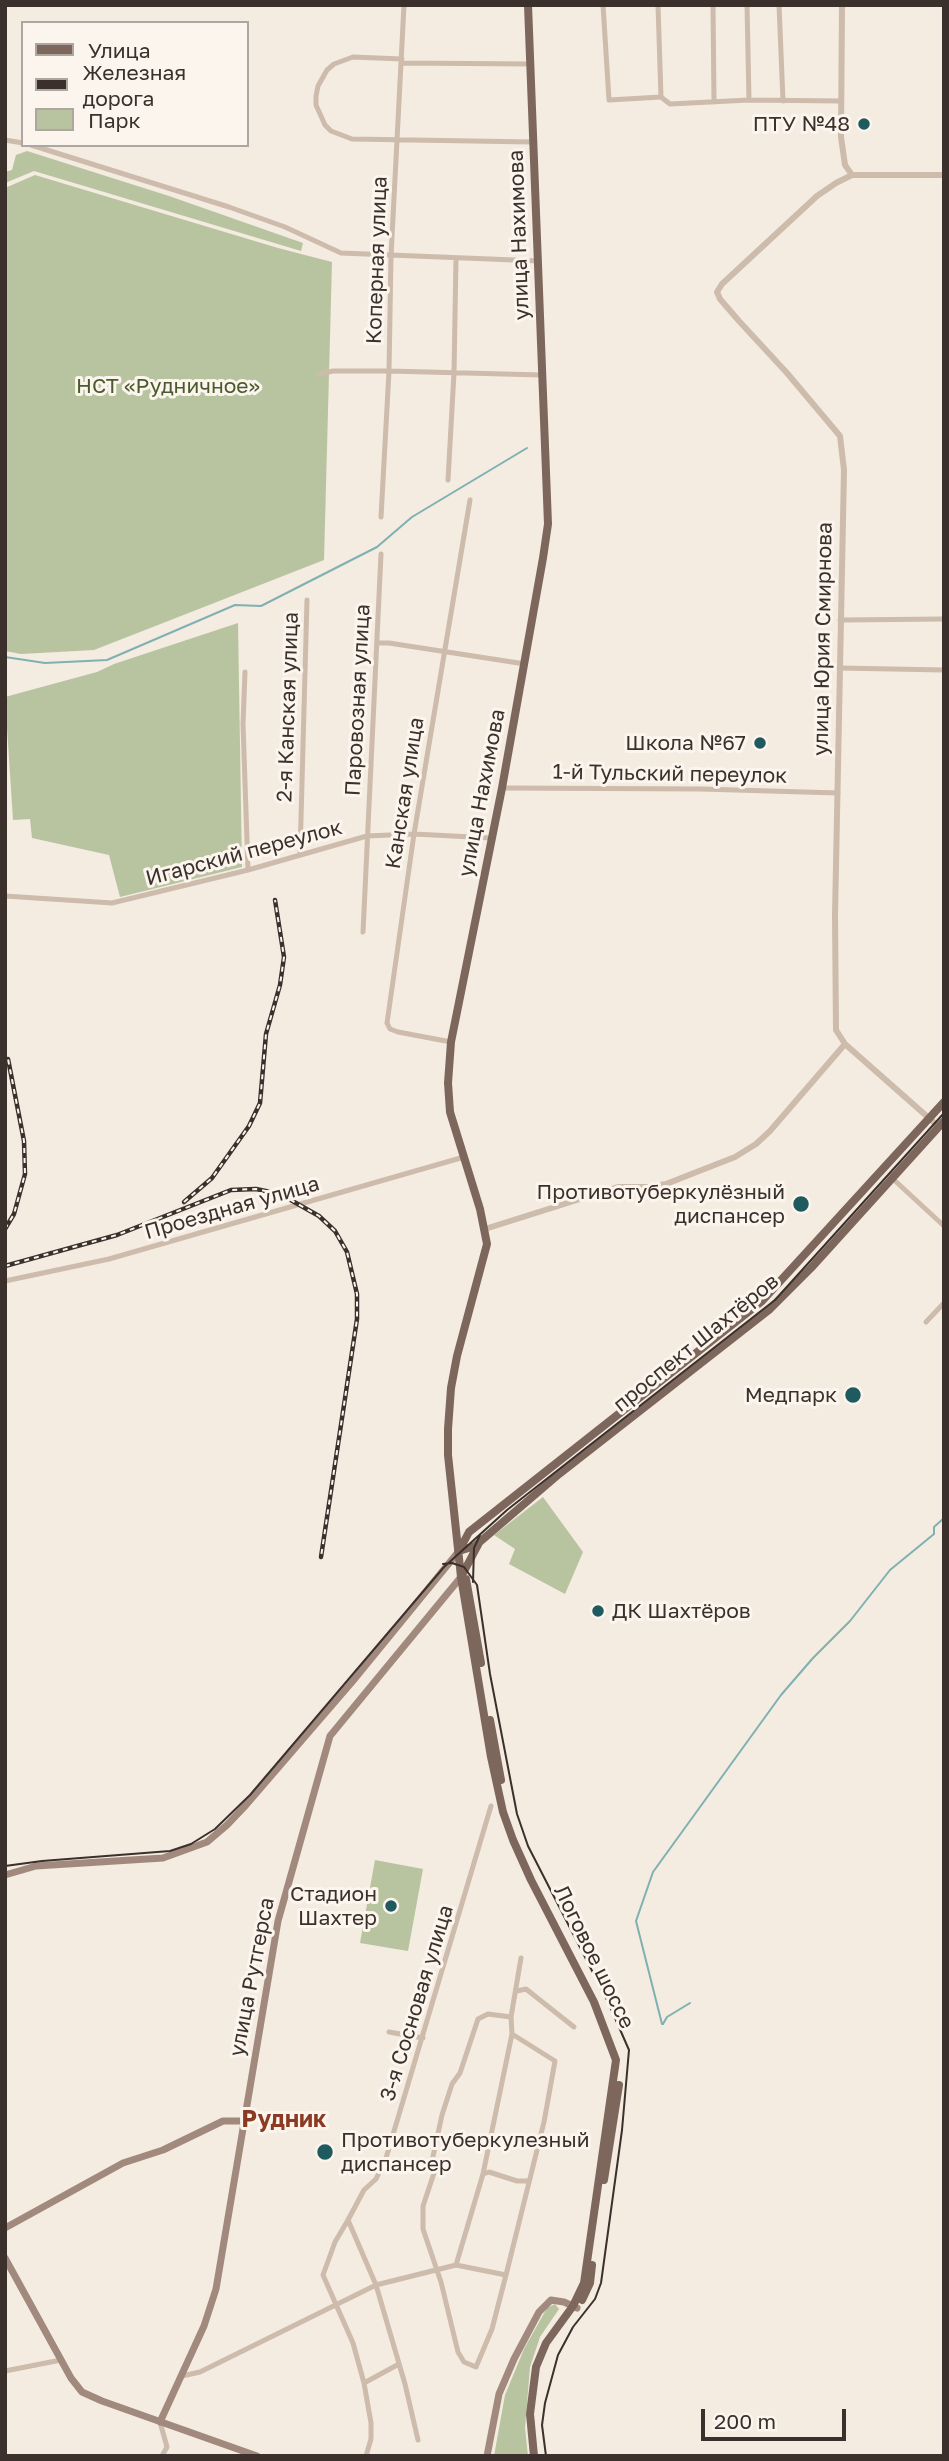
<!DOCTYPE html>
<html>
<head>
<meta charset="utf-8">
<style>
	body { margin:0 }
	#map { position:relative; width:949px; height:2461px; overflow:hidden; background:#f4ebe1; font-family:"Golos Text",sans-serif }
	canvas { display:block }
	.frame { position:absolute; inset:0; border:7px solid #3b302b; pointer-events:none }
	.legend { position:absolute; left:21px; top:21px; width:228px; height:126px; box-sizing:border-box; background:#fbf5ee; border:2px solid #aea6a0; margin:0; padding:9px 12px; list-style:none; font-size:21px; color:#3b302b }
	.legend li { display:flex; align-items:center; gap:14px; height:35px }
	.legend b { width:35px; border:2px solid #aea6a0 }
	.scale { position:absolute; left:701px; top:2409px; width:145px; height:32px; box-sizing:border-box; border:4px solid #3b302b; border-top:0; padding-left:9px; font-size:21px; line-height:24px; white-space:nowrap; color:#3b302b; -webkit-text-stroke:5px #fbf5ee; paint-order:stroke }
</style>
</head>
<body>
<div id="map">
<canvas width="949" height="2461"></canvas>
<div class="frame"></div>
<ul class="legend">
<li><b style="height:9px;background:#7d675c"></b>Улица</li>
<li><b style="height:9px;background:#3b302b"></b>Железная дорога</li>
<li><b style="height:19px;background:#b8c4a0"></b>Парк</li>
</ul>
<div class="scale">200 m</div>
</div>
<script>
const c = document.querySelector('canvas').getContext('2d');
c.lineJoin = 'round';
function fill(path, color) {
  c.fillStyle = color;
  c.fill(path, 'evenodd');
}
function poly(rows) {
  const path = new Path2D();
  for (const r of rows) {
    path.moveTo(r[0], r[1]);
    for (let i = 2; i < r.length; i += 2) path.lineTo(r[i], r[i + 1]);
  }
  return path;
}
function trace(path, color, width, dash) {
  c.strokeStyle = color;
  c.lineWidth = width;
  c.lineCap = dash ? 'butt' : 'round';
  c.setLineDash(dash || []);
  c.stroke(path);
}
function drawText(font, color, halo, rows, align = 'center') {
  c.font = font + ' "Golos Text",sans-serif';
  c.lineWidth = 6;
  c.setLineDash([]);
  c.textBaseline = 'middle';
  c.strokeStyle = halo;
  c.fillStyle = color;
  for (const [text, x, y, turn = 0] of rows) {
    c.save();
    c.translate(x, y);
    c.rotate((+turn || 0) * Math.PI / 180);
    c.textAlign = isNaN(turn) ? turn : align;
    if (halo) c.strokeText(text, 0, 0);
    c.fillText(text, 0, 0);
    c.restore();
  }
}
const green = poly([
	[27,151,169,196,303,243,301,251,34,171,5,183,5,172,12,170,16,155],
	[35,175,278,248,332,262,324,560,94,650,21,654,5,651,5,188],
	[238,623,242,867,120,897,109,855,32,838,30,819,13,820,5,697,97,672,114,664],
	[543,1497,583,1552,565,1594,509,1564,515,1549,494,1535],
	[375,1860,423,1869,408,1951,360,1943],
	[555,2304,559,2309,540,2337,530,2367,525,2428,528,2456,494,2456,505,2395,524,2349,547,2308]
]);
const stream = poly([
	[5,657,45,663,107,660,235,605,261,606,377,547,412,517,527,448],
	[662,2024,636,1921,653,1872,781,1695,813,1658,850,1621,890,1570,934,1534,934,1527,944,1518],
	[663,2024,667,2017,690,2003]
]);
const minor = poly([
	[603,5,609,100,661,97,670,104,749,100,841,101],
	[658,5,661,97],
	[713,5,714,102],
	[747,5,749,100],
	[779,5,783,101],
	[402,59,353,57,334,64,327,70,318,86,316,96,316,105,325,125,331,131,352,139,533,142],
	[402,63,530,64],
	[5,140,23,143],
	[31,145,229,207,285,227,341,253,539,261],
	[319,374,333,371,389,371,542,375],
	[448,480,454,373,456,258],
	[381,517,389,371,391,256,404,5],
	[840,620,944,619],
	[377,643,389,643,525,664],
	[839,668,944,670],
	[245,672,243,724,248,870],
	[502,788,701,789,838,793],
	[300,855,307,600],
	[5,896,112,903,248,870,367,836,414,834,491,838],
	[363,932,381,554],
	[451,1042,398,1032,390,1029,387,1023,414,834,470,500],
	[892,1178,944,1226],
	[5,1281,109,1259,464,1157],
	[926,1322,944,1303],
	[517,1991,526,1989,574,2027],
	[511,2017,488,2014,478,2019,460,2073,452,2084,442,2115,432,2161,434,2173,423,2206,423,2229,441,2282,458,2352,464,2362,476,2367,492,2329,506,2275,544,2122,555,2061,512,2034,511,2017,521,1958],
	[389,2032,423,2038],
	[483,2174,489,2172,517,2181,529,2181],
	[348,2220,335,2242,323,2275,353,2343,364,2383,371,2423,371,2439,366,2456],
	[456,2265,483,2174,512,2034],
	[5,2371,61,2360],
	[182,2376,200,2372,376,2285,456,2265,506,2275],
	[364,2383,399,2364],
	[160,2422,167,2447,162,2456],
	[418,2440,405,2384,376,2285,348,2220,364,2190,376,2179,386,2158,491,1806]
]);
const tertiary = poly([
	[842,5,841,137,845,165,852,175],
	[939,1127,845,1044,836,1030,835,915,844,470,840,436,787,373,739,321,720,299,717,292,722,284,817,196,836,183,852,175,944,175],
	[485,1229,618,1187,648,1187,666,1184,735,1157,756,1144,770,1131,845,1044]
]);
const secondary = poly([
	[5,1875,36,1866,163,1858,207,1842,227,1825,246,1805,352,1682,459,1551],
	[5,2228,123,2163,163,2150,223,2121,244,2121],
	[5,2258,71,2378,82,2392,102,2401,257,2456],
	[160,2422,204,2326,216,2289,278,1921,330,1736,461,1577],
	[487,2456,499,2394,514,2359,539,2312,551,2300,564,2302,577,2308]
]);
const primary = poly([
	[528,5,548,524,543,558,502,788,451,1042,448,1083,450,1112,480,1209,487,1244,457,1356,451,1388,448,1429,448,1455,461,1577,491,1757,503,1812,513,1840,531,1880,594,2002,616,2060,584,2283,573,2306,546,2343,536,2367,530,2414,534,2456],
	[460,1549,469,1532,762,1301,944,1102],
	[459,1551,475,1546,559,1474,770,1309,811,1268,944,1121],
	[461,1577,479,1543],
	[466,1579,481,1663],
	[490,1720,501,1780],
	[604,2180,619,2085],
	[582,2300,590,2283,592,2265]
]);
const tram = poly([
	[443,1564,452,1563,464,1567,477,1585,490,1674,517,1814,528,1846,608,2002,629,2050,622,2130,601,2283,595,2299,573,2327,558,2355,545,2403,542,2425,546,2456],
	[473,1582,474,1548,480,1535],
	[5,1866,42,1861,170,1851,191,1844,215,1829,250,1795,444,1567,507,1510,775,1300,944,1113]
]);
const rail = poly([
	[184,1202,212,1178,249,1126,260,1103,266,1034,280,985,284,957,275,900],
	[5,1229,14,1214,25,1174,24,1141,8,1059],
	[5,1266,117,1235,231,1190,256,1189,280,1194,319,1216,335,1231,347,1252,357,1294,357,1319,321,1557]
]);
const markers = [
	[864,124,7,"#1f5a5e"],
	[760,743,7,"#1f5a5e"],
	[801,1204,9,"#1f5a5e"],
	[853,1395,9,"#1f5a5e"],
	[598,1611,7,"#1f5a5e"],
	[391,1906,7,"#1f5a5e"],
	[325,2152,9,"#1f5a5e"]
];
const poiNames = [
	["ПТУ №48",850,124],
	["Школа №67",746,743],
	["Противотуберкулёзный",785,1192],
	["диспансер",785,1216],
	["Медпарк",837,1395],
	["ДК Шахтёров",612,1611,"left"],
	["Стадион",377,1894],
	["Шахтер",377,1918],
	["Противотуберкулезный",341,2140,"left"],
	["диспансер",341,2164,"left"]
];
const streetNames = [
	["улица Нахимова",519,235,-92],
	["Коперная улица",377,260,-88],
	["улица Юрия Смирнова",823,639,-89],
	["Паровозная улица",358,700,-87],
	["2-я Канская улица",288,707,-88],
	["1-й Тульский переулок",670,774,1],
	["Канская улица",405,793,-81],
	["улица Нахимова",482,793,-79],
	["Игарский переулок",244,853,-15],
	["Проездная улица",232,1208,-16],
	["проспект Шахтёров",696,1343,-39],
	["Логовое шоссе",594,1957,64],
	["улица Рутгерса",252,1977,-79],
	["3-я Сосновая улица",417,2003,-73]
];
const parkNames = [
	["НСТ «Рудничное»",168,386]
];
const neighbourhoodNames = [
	["Рудник",284,2120]
];
fill(green, '#b8c4a0');
trace(stream, '#7fb0b2', 2);
trace(minor, '#cdbbac', 5);
trace(tertiary, '#cdbbac', 6);
trace(secondary, '#a18a7d', 7);
trace(primary, '#7d675c', 8);
trace(tram, '#3b302b', 2);
trace(rail, '#3b302b', 4.5);
trace(rail, '#fbf5ee', 2, [5]);
for (const [x, y, r, color] of markers) {
  const dot = new Path2D();
  dot.arc(x, y, r, 0, 2 * Math.PI);
  c.fillStyle = color;
  c.fill(dot);
  trace(dot, '#fbf5ee', 2.5);
}
drawText('21px', '#3b302b', '#fbf5ee', poiNames, 'right');
drawText('21px', '#3b302b', '#fbf5ee', streetNames);
drawText('21px', '#4a5a2e', '#fbf5ee', parkNames);
drawText('bold 23px', '#8c3b22', '#fbf5ee', neighbourhoodNames);
</script>
</body>
</html>
